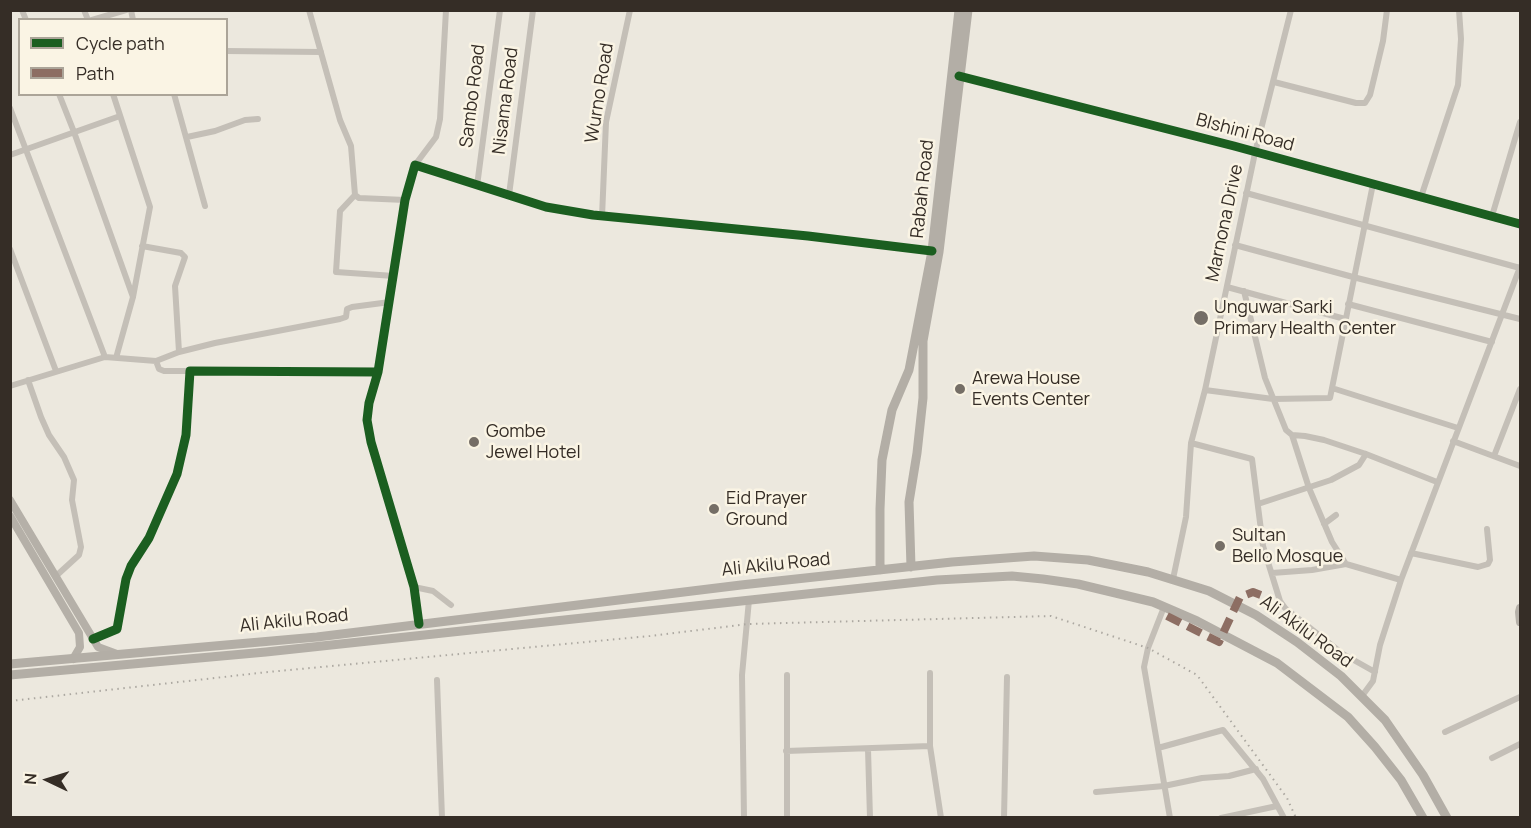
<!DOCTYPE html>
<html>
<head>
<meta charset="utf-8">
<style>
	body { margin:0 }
	#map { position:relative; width:1531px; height:828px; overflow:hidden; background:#ece8de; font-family:Manrope,sans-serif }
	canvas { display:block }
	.frame { position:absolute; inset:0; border:12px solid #352d26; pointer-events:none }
	.legend { position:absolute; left:18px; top:18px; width:210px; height:78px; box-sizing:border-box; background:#faf4e4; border:2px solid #aba498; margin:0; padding:8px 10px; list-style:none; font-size:18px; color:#352d26 }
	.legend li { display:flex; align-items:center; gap:12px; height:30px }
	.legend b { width:30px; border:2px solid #aba498 }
	.north { position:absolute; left:18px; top:750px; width:60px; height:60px; -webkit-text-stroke:4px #faf4e4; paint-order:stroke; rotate:274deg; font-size:16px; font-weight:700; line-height:24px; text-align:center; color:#352d26 }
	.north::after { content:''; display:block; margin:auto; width:21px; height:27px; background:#352d26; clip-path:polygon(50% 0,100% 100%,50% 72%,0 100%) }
</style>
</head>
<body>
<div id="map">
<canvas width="1531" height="828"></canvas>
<div class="frame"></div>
<ul class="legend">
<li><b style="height:8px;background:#1b5e20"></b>Cycle path</li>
<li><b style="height:8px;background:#8d6e63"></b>Path</li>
</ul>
<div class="north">N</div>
</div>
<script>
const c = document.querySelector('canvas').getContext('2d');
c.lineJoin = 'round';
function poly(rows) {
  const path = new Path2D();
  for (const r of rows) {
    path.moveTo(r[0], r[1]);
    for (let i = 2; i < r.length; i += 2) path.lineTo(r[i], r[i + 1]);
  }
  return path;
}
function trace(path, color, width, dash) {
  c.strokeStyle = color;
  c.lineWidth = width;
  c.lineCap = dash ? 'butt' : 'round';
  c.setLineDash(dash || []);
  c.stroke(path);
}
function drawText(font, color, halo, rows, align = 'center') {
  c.font = font + ' Manrope,sans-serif';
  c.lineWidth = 5;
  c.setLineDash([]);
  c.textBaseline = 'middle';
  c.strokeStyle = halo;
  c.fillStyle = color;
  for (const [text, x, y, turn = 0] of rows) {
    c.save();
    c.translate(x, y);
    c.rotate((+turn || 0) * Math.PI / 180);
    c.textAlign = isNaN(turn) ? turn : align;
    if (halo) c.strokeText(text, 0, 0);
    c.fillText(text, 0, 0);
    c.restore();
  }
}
const street = poly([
	[22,10,26,20],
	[84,10,88,20],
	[131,10,133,20],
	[309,10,340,120,351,146,355,195,359,198,405,200],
	[92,20,126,10],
	[226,51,321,52],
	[959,76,1234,146,1520,224],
	[1274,82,1356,103,1365,103,1370,95,1383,41,1387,10],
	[59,94,74,132,133,297],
	[113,94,150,207,133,297,116,358],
	[174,94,205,206],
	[10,108,105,357],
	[187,137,215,131,245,120,258,119],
	[10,155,120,116],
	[415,165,436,137,440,119,446,10],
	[477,186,500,10],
	[1246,193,1520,268],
	[355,195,340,211,336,272,394,276],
	[509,195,533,10],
	[1421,197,1458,85,1461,39,1459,10],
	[1492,216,1520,122],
	[602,217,606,122,630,10],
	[1235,245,1353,277,1520,319],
	[142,246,181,253,185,257,175,286,179,352],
	[10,249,56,371],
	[1227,287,1345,319],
	[1244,291,1265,378,1286,430,1292,435,1309,488,1332,542,1346,564,1401,580],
	[1348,304,1492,342],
	[156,361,159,369,164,371,190,371],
	[28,380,41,417,49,435,64,457,74,480,72,500,81,547,79,555,56,576],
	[10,386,105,357,156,361,179,352,215,343,340,319,346,317,347,309,352,307,390,302],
	[1332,388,1458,428],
	[1205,390,1273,399,1330,398,1373,184],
	[1292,435,1305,436,1324,440,1366,454,1437,482],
	[1453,441,1520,466],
	[1191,443,1205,390,1255,153,1291,10],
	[1494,456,1520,389],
	[1258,504,1331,480,1359,465,1366,454],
	[1324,524,1336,515],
	[1411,553,1478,567,1488,564,1490,560,1487,529],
	[1272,573,1312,570,1346,564],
	[1173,579,1186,517,1191,443,1252,459,1263,546,1280,601,1285,608,1343,654,1375,672],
	[414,587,433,591,451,605],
	[1164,607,1148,648,1144,667,1170,818],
	[419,624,414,587,371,442,367,420,369,403,378,372,405,200,415,165,546,207,593,215,808,236,932,251],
	[93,639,117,629,126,579,131,566,149,538,177,474,186,435,190,371,378,372],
	[930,673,930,746,941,818],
	[437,680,442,818],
	[1362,696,1373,681,1380,645,1401,580,1520,267],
	[1445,732,1520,697],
	[1158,748,1223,730,1263,779,1284,818],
	[868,749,870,818],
	[786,751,930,746],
	[1492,758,1520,744],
	[1096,792,1164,786,1202,778,1229,776,1256,769],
	[744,818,742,675,749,600],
	[787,818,787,675],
	[1004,818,1007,677],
	[1221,818,1277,806]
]);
const secondary = poly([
	[10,500,98,647,117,654],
	[10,516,79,633,80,647,73,659],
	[1520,608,1519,612,1520,622]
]);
const primary = poly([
	[911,567,909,502,917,453,923,398,923,341,939,252,968,10],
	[880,570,880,509,882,460,892,410,909,370,932,251,959,10],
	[10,664,317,637,741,585,952,562,1034,556,1088,560,1148,572,1209,591,1256,615,1297,642,1341,676,1385,720,1423,775,1447,818],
	[10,675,266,652,937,580,1012,576,1043,579,1078,584,1153,602,1197,621,1277,663,1348,717,1375,747,1401,780,1423,818]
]);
const rail = poly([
	[10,701,268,672,650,636,748,624,1051,616,1148,648,1197,675,1287,798,1296,818]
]);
const quiet = poly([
	[1167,616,1219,642,1240,597,1253,592,1266,597]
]);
const cycleway = poly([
	[959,76,1234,146,1520,224],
	[419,624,414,587,371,442,367,420,369,403,378,372,405,200,415,165,546,207,593,215,808,236,932,251],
	[93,639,117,629,126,579,131,566,149,538,177,474,186,435,190,371,378,372]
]);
const markers = [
	[1201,318,8,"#756e66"],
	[960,389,6,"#756e66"],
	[474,442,6,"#756e66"],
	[714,509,6,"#756e66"],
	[1220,546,6,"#756e66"]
];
const streetNames = [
	["Wurno Road",600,93,-81],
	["Sambo Road",473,96,-83],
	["Nisama Road",506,101,-83],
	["BIshini Road",1245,133,15],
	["Rabah Road",923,189,-84],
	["Marnona Drive",1225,223,-78],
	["Ali Akilu Road",776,565,-6],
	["Ali Akilu Road",294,621,-6],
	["Ali Akilu Road",1306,632,36]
];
const poiNames = [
	["Unguwar Sarki",1214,308],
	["Primary Health Center",1214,329],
	["Arewa House",972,379],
	["Events Center",972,400],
	["Gombe",486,432],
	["Jewel Hotel",486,453],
	["Eid Prayer",726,499],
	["Ground",726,520],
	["Sultan",1232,536],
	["Bello Mosque",1232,557]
];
trace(street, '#c4bfb7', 6);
trace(secondary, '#b5b0a8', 8);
trace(primary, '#b3aea6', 9);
trace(rail, '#aca8a1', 2, [1.5, 4.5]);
trace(quiet, '#8d6e63', 8, [15, 8]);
trace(cycleway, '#1b5e20', 9);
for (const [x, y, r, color] of markers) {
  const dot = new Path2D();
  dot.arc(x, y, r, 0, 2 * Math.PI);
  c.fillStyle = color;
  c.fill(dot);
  trace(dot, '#faf4e4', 2);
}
drawText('18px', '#352d26', '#faf4e4', streetNames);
drawText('18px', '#352d26', '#faf4e4', poiNames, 'left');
</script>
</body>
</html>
